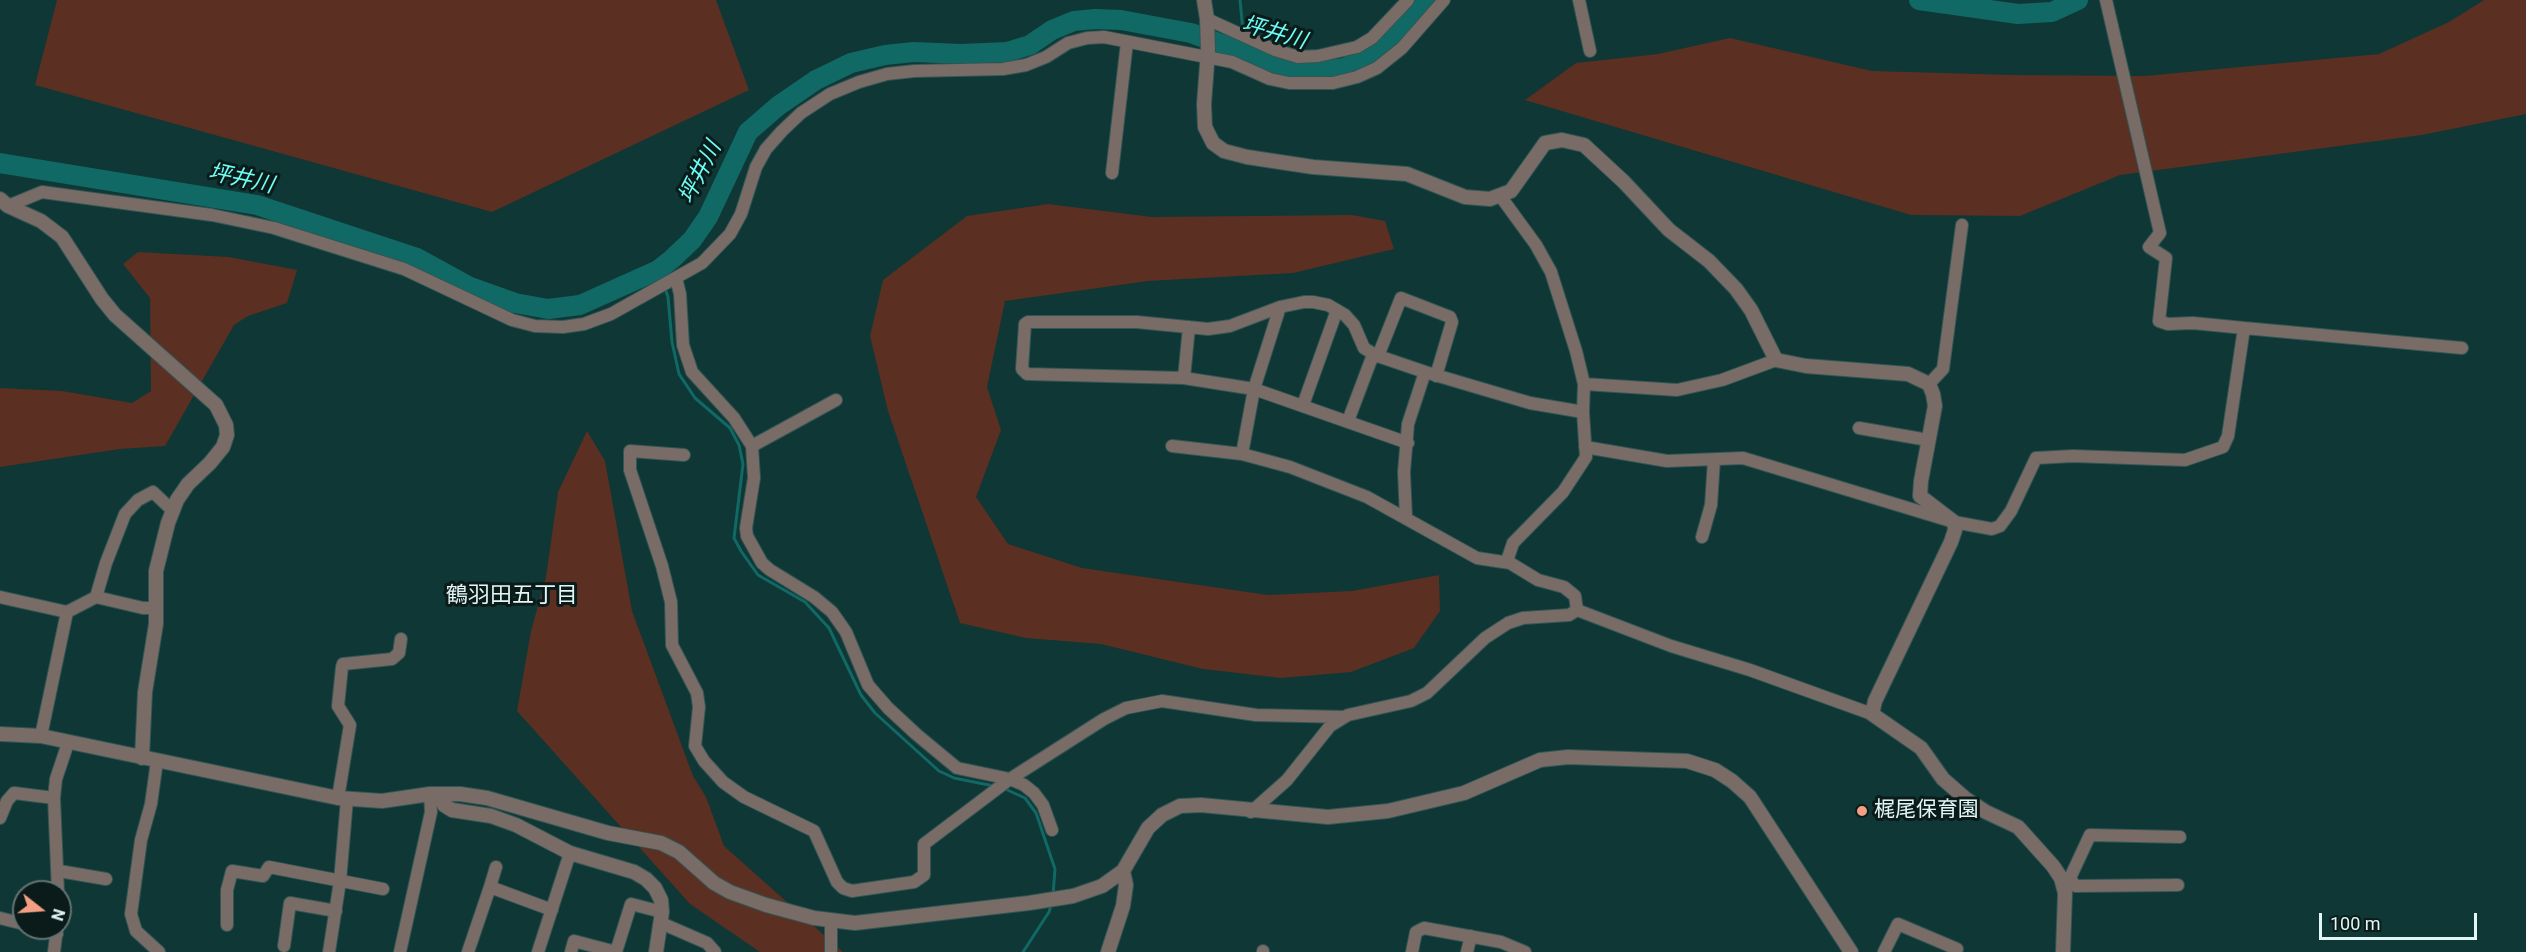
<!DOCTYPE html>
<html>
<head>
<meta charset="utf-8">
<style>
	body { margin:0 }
	#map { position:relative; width:2526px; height:952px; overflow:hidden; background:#0f3735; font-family:Roboto,sans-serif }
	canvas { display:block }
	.north { position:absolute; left:12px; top:880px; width:60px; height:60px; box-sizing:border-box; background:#0b1b1a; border:2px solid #617372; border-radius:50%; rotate:107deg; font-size:16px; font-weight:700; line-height:24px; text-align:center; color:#e2f6f5 }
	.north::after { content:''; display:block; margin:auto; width:21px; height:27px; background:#f39f84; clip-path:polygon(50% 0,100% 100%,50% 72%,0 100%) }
	.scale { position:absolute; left:2319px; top:913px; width:158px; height:27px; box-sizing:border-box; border:3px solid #e2f6f5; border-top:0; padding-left:8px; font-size:18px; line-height:21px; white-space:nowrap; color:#e2f6f5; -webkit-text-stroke:4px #0b1b1a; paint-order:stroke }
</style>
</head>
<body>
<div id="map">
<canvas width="2526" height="952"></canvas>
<div class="north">N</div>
<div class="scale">100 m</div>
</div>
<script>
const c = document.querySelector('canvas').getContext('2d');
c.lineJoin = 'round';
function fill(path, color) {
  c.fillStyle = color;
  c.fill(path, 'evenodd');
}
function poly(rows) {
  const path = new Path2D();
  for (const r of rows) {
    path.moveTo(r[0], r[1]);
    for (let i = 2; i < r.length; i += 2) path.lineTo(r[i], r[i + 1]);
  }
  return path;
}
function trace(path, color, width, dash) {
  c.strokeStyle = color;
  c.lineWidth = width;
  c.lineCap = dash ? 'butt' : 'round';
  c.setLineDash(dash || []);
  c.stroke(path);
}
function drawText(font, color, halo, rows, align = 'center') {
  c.font = font + ' Roboto,"Noto Sans JP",sans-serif';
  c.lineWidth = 6;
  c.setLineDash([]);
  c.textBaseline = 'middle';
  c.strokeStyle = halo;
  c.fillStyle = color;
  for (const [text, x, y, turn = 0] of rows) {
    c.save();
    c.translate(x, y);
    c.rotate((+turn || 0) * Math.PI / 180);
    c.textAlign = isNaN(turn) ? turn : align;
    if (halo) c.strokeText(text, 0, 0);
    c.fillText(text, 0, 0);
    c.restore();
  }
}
const green = poly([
	[57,0,716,0,749,90,492,212,35,85],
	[2484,0,2526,0,2526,114,2422,135,2120,175,2020,216,1911,215,1525,100,1576,63,1658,54,1730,38,1872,71,2012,75,2145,76,2379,54,2449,22],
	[1048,204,1152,217,1352,215,1385,221,1394,249,1293,273,1148,281,1005,301,987,387,1001,430,976,497,1008,544,1082,568,1268,595,1352,591,1439,575,1440,611,1414,648,1351,672,1281,678,1203,669,1101,644,1026,638,960,623,888,411,870,336,883,280,967,216],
	[138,252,229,257,297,270,287,303,248,316,234,325,165,446,120,449,0,467,0,388,62,391,132,403,151,391,150,298,123,264],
	[587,431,605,461,632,611,693,776,706,797,724,846,843,952,760,952,690,904,517,711,531,631,546,577,558,492]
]);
const stream = poly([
	[1240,0,1243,31],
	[1243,41,1244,51],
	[658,270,663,282],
	[665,288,668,297,672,342,679,374,695,398,730,428,739,445,743,464,734,538,741,551,758,575,805,602,829,628,861,695,875,713,939,771,954,778,994,786],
	[1003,788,1025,798,1036,813,1055,869,1053,895],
	[1023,952,1049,912,1051,905]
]);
const river = poly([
	[1919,0,2018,14,2052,12,2078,0],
	[0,163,257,205,417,258,470,287,515,303,548,309,580,305,658,270,672,259,692,240,708,217,748,132,778,106,816,80,851,63,885,55,914,52,961,54,1007,52,1030,45,1052,30,1074,21,1095,19,1121,20,1191,33,1282,66,1306,71,1322,71,1345,68,1381,48,1401,30,1426,0]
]);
const minor = poly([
	[1579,0,1590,51],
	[2106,0,2160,233,2149,247,2166,258,2159,321,2168,324,2193,323,2244,328],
	[1207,19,1275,50,1298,57,1318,56,1357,47,1372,38,1408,0],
	[1112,173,1127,42],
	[1501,197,1536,245,1551,272,1576,351,1584,384,1583,412,1586,457,1563,492,1513,543,1508,558,1510,563],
	[8,206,42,192,212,215,274,228,404,269,512,320,535,326,563,327,584,324,611,314,702,263,730,234,741,214,756,167,766,149,782,131,801,113,830,94,859,82,887,74,914,71,1003,69,1026,65,1046,57,1068,43,1087,38,1104,37,1232,62,1270,79,1289,83,1333,83,1357,77,1377,68,1402,48,1444,0],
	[676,278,680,294,683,345,692,372,734,418,752,446,754,478,746,528,747,536,762,563,770,570,814,597,832,612,846,632,868,685,888,708,916,734,957,768,1010,779,1024,785,1034,793,1043,805,1052,830],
	[1184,378,1189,327],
	[1584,384,1677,390,1722,380,1776,360],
	[1929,384,1943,369,1962,225],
	[1303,405,1337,310],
	[1348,421,1371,360,1380,351,1401,298,1450,317,1452,322,1436,376],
	[1859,428,1928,440],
	[1408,443,1254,389,1184,378,1027,374,1022,369,1025,324,1028,322,1137,322,1208,329,1230,326,1280,307,1304,302,1313,302,1328,305,1345,315,1354,325,1364,348,1375,355,1425,372],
	[752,446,836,400],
	[1172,446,1242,454,1290,467,1367,497,1477,558,1510,563,1538,580,1564,587,1575,596,1577,610],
	[1585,447,1667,461,1743,458,1954,522,1992,529,2000,526,2011,511,2036,458,2073,456,2185,460,2223,447,2228,436,2244,328,2462,348],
	[1242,454,1254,389,1280,307],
	[684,455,630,451,630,470,662,566,671,602,672,645,697,693,699,707,695,746,704,761,723,782,744,797,814,831,837,882,843,888,852,891,914,882,924,875,924,844,1010,779,1104,719,1126,708,1162,701,1256,715,1345,717],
	[1406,517,1404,472,1408,424,1425,372,1530,403,1583,412],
	[1702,537,1711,505,1714,460],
	[0,597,67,612,96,597],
	[155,608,143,608,96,597,106,563,125,514,138,500,153,492,173,511],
	[1577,610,1671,646,1750,670,1872,714],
	[41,736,67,612],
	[157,761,151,804,141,840,131,914,136,931,159,952],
	[338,798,350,725,338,706,342,667,343,664,392,659,399,653,401,639],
	[1251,812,1287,780,1330,726,1348,715,1411,701,1427,693,1485,638,1508,623,1523,618,1569,615,1577,610],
	[0,818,7,801,14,793,54,798],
	[496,867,490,887,552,910],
	[59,871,106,879],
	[2061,878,2070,878,2090,835,2180,837],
	[2070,878,2075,886,2178,885],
	[58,892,54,798,56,779,68,743],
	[0,918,24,924],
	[831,922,831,952],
	[661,923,707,943,715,952],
	[227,925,227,890,232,871,263,876,269,867,383,889],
	[36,928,57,934],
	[284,946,290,903,336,911],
	[54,952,57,928],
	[329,952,340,881,347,799],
	[400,952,431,812,430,794],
	[468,952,490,887],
	[538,952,570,853],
	[571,952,574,941,616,952],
	[616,952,631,904,662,912],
	[1263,952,1263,951],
	[1412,952,1416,932,1424,928,1501,942,1525,952],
	[1467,952,1471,936],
	[1884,952,1898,924,1957,949]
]);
const tertiary = poly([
	[1204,0,1207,19,1208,51,1204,104,1205,127,1213,143,1224,151,1247,157,1313,167,1407,174,1465,197,1490,199,1511,191,1545,143,1562,140,1584,145,1624,182,1669,230,1709,261,1736,289,1751,310,1776,360,1806,366,1908,374,1929,384,1933,394,1935,406,1921,481,1920,496,1954,522,1955,530,1951,542,1875,701,1872,714,1921,748,1943,779,1966,799,1986,812,2018,827,2053,866,2061,878,2065,893,2063,952],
	[0,199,8,206,41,221,62,237,102,299,115,315,216,405,226,425,227,435,223,447,210,463,188,484,177,500,168,523,156,571,156,624,145,692,142,758],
	[0,734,41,736,338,798,382,801,430,794,460,794,487,798,608,833,661,843,679,852,714,883,730,892,766,905,814,918,855,923,1029,903,1073,896,1102,886,1123,871,1148,828,1162,815,1180,806,1201,805,1328,817,1388,811,1464,793,1540,760,1568,757,1687,761,1715,770,1732,781,1750,797,1851,952],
	[438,794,444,805,452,810,491,816,516,825,570,853,634,872,646,879,655,888,661,900,662,912,656,952],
	[1108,952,1123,906,1126,885,1123,871]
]);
const markers = [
	[1862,811,6,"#f39f84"]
];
const poiNames = [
	["梶尾保育園",1874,811]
];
const waterNames = [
	["坪井川",1274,34,16],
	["坪井川",701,173,-63],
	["坪井川",241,180,12]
];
const neighbourhoodNames = [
	["鶴羽田五丁目",512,596]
];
fill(green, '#5b2f21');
trace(stream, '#106965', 3);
trace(river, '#106965', 20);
trace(minor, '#315654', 14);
trace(tertiary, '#315654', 16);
trace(minor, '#796b66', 12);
trace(tertiary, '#796b66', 14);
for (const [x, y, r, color] of markers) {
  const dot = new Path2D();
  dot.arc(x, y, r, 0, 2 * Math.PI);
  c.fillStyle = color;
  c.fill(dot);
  trace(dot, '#0b1b1a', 2);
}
drawText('21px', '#e2f6f5', '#0b1b1a', poiNames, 'left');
drawText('italic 22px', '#6bfff7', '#0b1b1a', waterNames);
drawText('22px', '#e2f6f5', '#0b1b1a', neighbourhoodNames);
</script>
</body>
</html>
